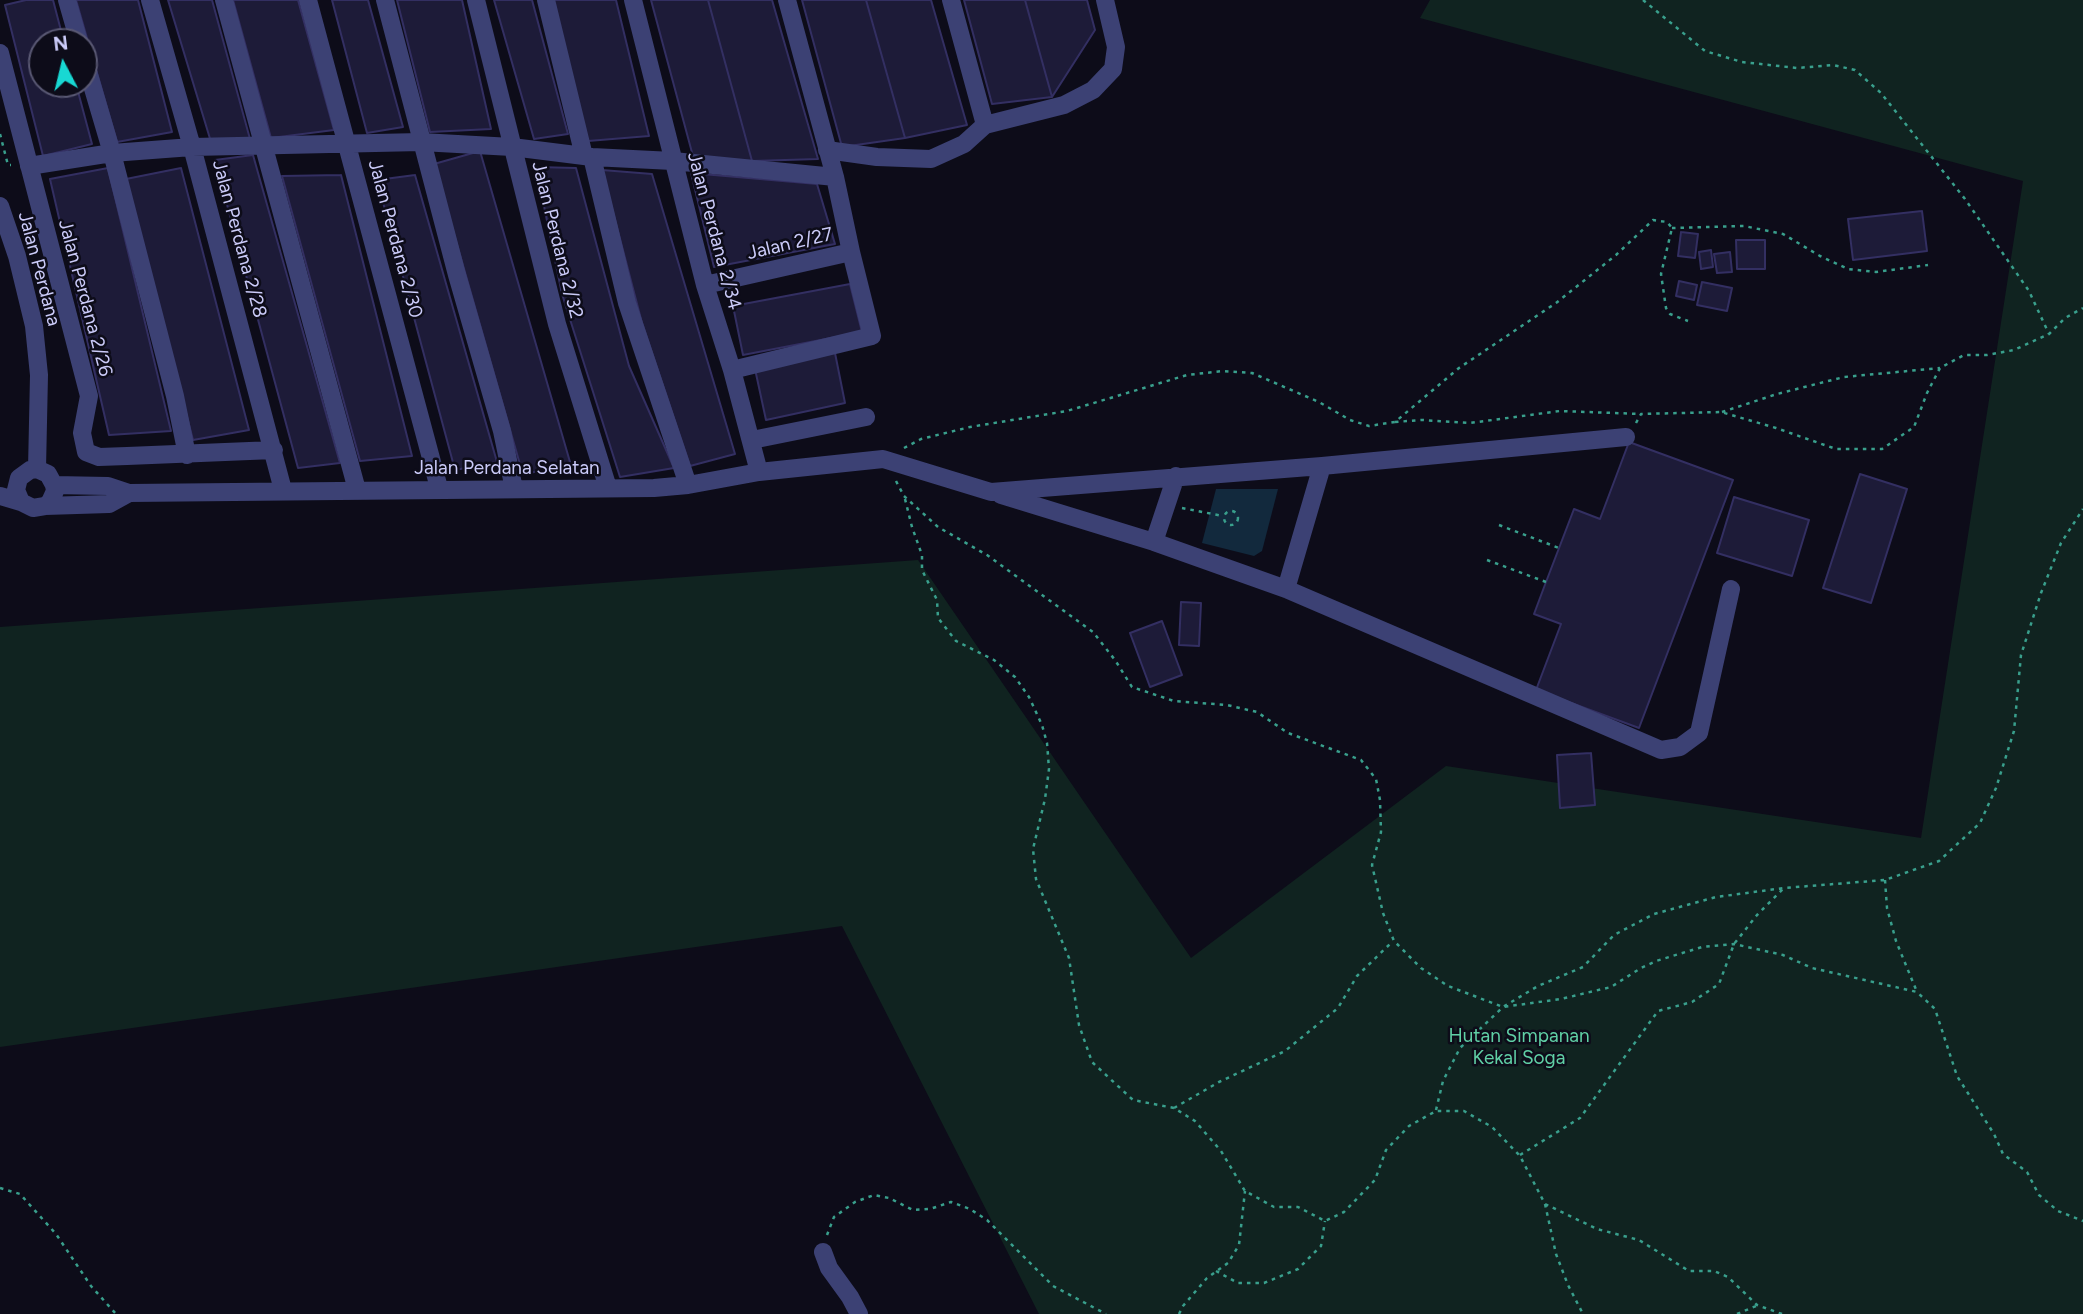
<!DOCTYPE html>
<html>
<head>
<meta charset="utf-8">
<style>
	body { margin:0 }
	#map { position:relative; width:2083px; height:1314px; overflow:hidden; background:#0d0c19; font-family:Figtree,sans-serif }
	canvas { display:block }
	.north { position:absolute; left:28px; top:28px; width:70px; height:70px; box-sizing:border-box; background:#0d0c19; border:2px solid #595873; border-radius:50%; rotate:353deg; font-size:19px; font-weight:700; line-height:28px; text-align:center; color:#cbcbf9 }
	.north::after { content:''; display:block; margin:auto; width:24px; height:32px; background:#18d8d3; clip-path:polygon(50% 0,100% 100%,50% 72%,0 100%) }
</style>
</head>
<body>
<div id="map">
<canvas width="2083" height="1314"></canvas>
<div class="north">N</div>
</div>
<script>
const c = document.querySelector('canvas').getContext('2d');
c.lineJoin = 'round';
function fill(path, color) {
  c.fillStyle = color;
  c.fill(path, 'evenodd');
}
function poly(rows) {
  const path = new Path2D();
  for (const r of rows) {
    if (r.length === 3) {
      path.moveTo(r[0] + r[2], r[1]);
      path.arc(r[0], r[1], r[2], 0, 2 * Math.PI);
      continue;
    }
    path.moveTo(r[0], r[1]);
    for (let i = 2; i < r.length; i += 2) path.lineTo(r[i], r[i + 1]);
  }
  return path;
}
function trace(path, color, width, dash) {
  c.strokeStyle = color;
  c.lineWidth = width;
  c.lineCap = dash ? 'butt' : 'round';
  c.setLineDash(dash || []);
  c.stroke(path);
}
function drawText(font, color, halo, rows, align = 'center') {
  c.font = font + ' Figtree,sans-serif';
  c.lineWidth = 5;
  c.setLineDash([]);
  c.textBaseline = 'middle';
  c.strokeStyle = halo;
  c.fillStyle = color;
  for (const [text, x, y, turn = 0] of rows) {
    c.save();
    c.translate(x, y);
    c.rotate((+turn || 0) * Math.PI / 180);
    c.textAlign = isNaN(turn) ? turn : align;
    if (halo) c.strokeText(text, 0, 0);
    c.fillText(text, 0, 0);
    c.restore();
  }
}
const green = poly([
	[1430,0,2083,0,2083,1314,1039,1314,842,926,0,1047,0,627,918,560,1191,958,1446,766,1921,838,2023,181,1420,18]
]);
const water = poly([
	[1216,489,1278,489,1262,551,1254,556,1202,543]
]);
const building = poly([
	[26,0,53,0,64,42,42,42,42,84,76,84,92,144,43,156,5,5,26,0],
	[76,0,138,0,172,132,117,142,76,0],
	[168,0,212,0,250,139,211,142,168,0],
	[233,0,298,0,334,130,271,138,233,0],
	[332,0,368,0,403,127,367,133,332,0],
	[397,0,462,0,491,129,430,132,397,0],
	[494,0,532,0,568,134,534,139,494,0],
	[551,0,616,0,649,136,588,141,551,0],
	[651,0,708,0,752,161,694,160,651,0],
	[708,0,772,0,818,159,752,161,708,0],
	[802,0,866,0,905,138,842,147,802,0],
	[866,0,931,0,967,125,905,138,866,0],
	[964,0,1025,0,1052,97,992,104,964,0],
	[1025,0,1087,0,1095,30,1052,97,1025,0],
	[480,151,570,462,523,475,434,164,480,151],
	[253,155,340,463,298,468,215,160,253,155],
	[536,167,576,168,629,366,674,468,620,477,562,294,536,167],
	[108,168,171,431,109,435,50,179,108,168],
	[181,168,249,430,193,440,126,179,181,168],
	[602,170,652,174,735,454,690,466,642,323,602,170],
	[691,173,817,184,835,244,714,267,691,173],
	[341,175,412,456,360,461,282,176,341,175],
	[415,175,497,462,455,470,377,180,415,175],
	[1922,211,1927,251,1853,260,1848,219,1922,211],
	[1681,232,1698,234,1695,258,1678,256,1681,232],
	[1736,240,1765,240,1765,269,1737,269,1736,240],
	[1711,250,1713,267,1701,269,1699,252,1711,250],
	[1730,252,1732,272,1717,273,1714,254,1730,252],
	[1679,281,1697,285,1694,300,1676,296,1679,281],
	[1702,282,1732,288,1727,311,1697,305,1702,282],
	[850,284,862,332,743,355,733,306,850,284],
	[834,348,845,403,766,420,755,369,834,348],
	[1629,442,1733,480,1639,728,1536,690,1561,624,1534,614,1546,582,1574,509,1600,519,1629,442],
	[1860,474,1907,489,1871,603,1823,588,1860,474],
	[1734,497,1809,520,1792,576,1717,553,1734,497],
	[1181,602,1201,603,1199,646,1179,645,1181,602],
	[1162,621,1182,675,1150,687,1130,633,1162,621],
	[1591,753,1595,805,1560,808,1557,755,1591,753]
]);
const path = poly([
	[1643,0,1705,51,1742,62,1797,68,1833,65,1855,70,1881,93,1965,199,2029,291,2049,334],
	[0,134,8,165,11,165],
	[1672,228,1744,226,1783,234,1820,256,1848,269,1876,272,1928,265],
	[1722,412,1777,394,1844,377,1940,368],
	[1395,422,1422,420,1470,423,1560,411,1641,414],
	[1636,423,1641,414,1721,412,1776,428,1836,449,1882,449,1914,427,1927,393,1940,368,1964,355,1987,355,2014,350,2049,334,2065,318,2083,308],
	[904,448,921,439,970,427,1067,411,1187,375,1223,371,1252,373,1319,402,1350,420,1369,426,1395,422,1459,368,1556,303,1616,255,1653,220,1667,222,1672,228,1661,274,1666,308,1670,314,1688,321],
	[896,481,904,496,938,527,987,555,1093,632,1115,660,1132,687,1174,701,1227,705,1257,712,1288,733,1361,760,1376,779,1380,800,1381,832,1372,865,1383,913,1394,941,1421,968,1448,986,1503,1007,1561,999,1611,987,1641,968,1656,961,1702,947,1734,944,1783,955,1812,968,1917,992,1935,1009,1957,1076,1994,1134,2003,1154,2027,1172,2039,1195,2058,1211,2083,1221],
	[905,499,912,527,922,555,922,570,937,600,938,618,956,641,994,660,1015,677,1029,697,1042,725,1047,743,1049,769,1045,799,1033,849,1036,879,1069,958,1079,1025,1092,1062,1133,1100,1174,1108,1195,1121,1221,1151,1245,1191,1274,1207,1298,1207,1325,1221,1344,1212,1375,1180,1386,1150,1409,1126,1436,1111,1464,1111,1492,1127,1520,1156,1545,1204,1597,1229,1639,1240,1689,1271,1714,1271,1728,1277,1757,1305,1782,1314],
	[1182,508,1223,516],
	[1231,518,7],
	[1499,525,1559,548],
	[1487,560,1546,582],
	[1885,880,1887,908,1896,941,1917,992],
	[1174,1108,1219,1082,1285,1051,1338,1008,1357,976,1392,942],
	[1436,1110,1443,1081,1460,1048,1503,1007,1538,986,1583,967,1614,935,1654,914,1716,897,1784,888,1885,880,1939,861,1980,823,1996,788,2014,731,2021,655,2041,593,2061,543,2083,509],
	[1520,1155,1580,1118,1658,1011,1692,1002,1719,984,1734,944,1757,915,1784,888],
	[0,1188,20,1194,56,1234,91,1286,116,1314],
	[1545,1204,1556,1254,1568,1285,1583,1314],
	[827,1235,834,1217,855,1202,874,1195,889,1198,913,1210,930,1209,951,1202,970,1209,987,1220,1053,1286,1106,1314],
	[1216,1271,1238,1283,1264,1283,1298,1269,1321,1246,1325,1221],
	[1179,1314,1183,1306,1207,1278,1228,1263,1239,1245,1245,1191],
	[1737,1314,1756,1306]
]);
const minor = poly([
	[67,0,79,42],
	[150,0,192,147,283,490],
	[224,0,357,490],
	[308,0,439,488],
	[385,0,457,275,502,431,514,489],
	[476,0,557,324,608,488],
	[546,0,584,156],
	[633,0,705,285,732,370,759,472],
	[951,0,985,125],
	[0,53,89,396,82,433,86,452,99,457,127,456,274,450],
	[84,58,112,153,175,396,187,455],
	[827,150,877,157,931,159,964,144,985,125,1064,105,1093,90,1113,69,1116,47,1105,0],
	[592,157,627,303,688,485],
	[29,166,112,153,192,147,421,142,512,147,592,157,673,161,835,177],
	[0,206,17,256,34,326,39,375,37,469],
	[705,285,851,252,835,177,787,0],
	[732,370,872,336,851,252],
	[752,440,866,417],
	[54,485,108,486,129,493,654,488,688,485,759,472,883,459,991,492,1322,466,1626,437],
	[1001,495,1154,542,1286,589,1661,750,1680,747,1699,733,1731,589],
	[0,496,21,502,33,508,45,506,50,502,55,491,54,485,48,474,37,469,30,470,19,478,16,490,21,502],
	[45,506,109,504,129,493],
	[1154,542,1176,476],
	[1286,589,1322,466],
	[823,1252,829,1268,850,1297,859,1314]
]);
const streetNames = [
	["Jalan Perdana 2/34",714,231,75],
	["Jalan Perdana 2/28",239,239,75],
	["Jalan Perdana 2/30",395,239,75],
	["Jalan Perdana 2/32",557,240,76],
	["Jalan 2/27",790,244,-13],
	["Jalan Perdana",39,269,75],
	["Jalan Perdana 2/26",85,298,75],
	["Jalan Perdana Selatan",507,468]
];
const parkNames = [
	["Hutan Simpanan",1519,1036],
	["Kekal Soga",1519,1058]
];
fill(green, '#102320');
fill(water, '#12293d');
fill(building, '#1d1b38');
trace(building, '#332f62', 2);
trace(path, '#399f8c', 2.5, [3.5, 5]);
trace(minor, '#3c4174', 18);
drawText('19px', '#cbcbf9', '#0d0c19', streetNames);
drawText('19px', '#60d0a6', '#0d0c19', parkNames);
</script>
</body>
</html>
